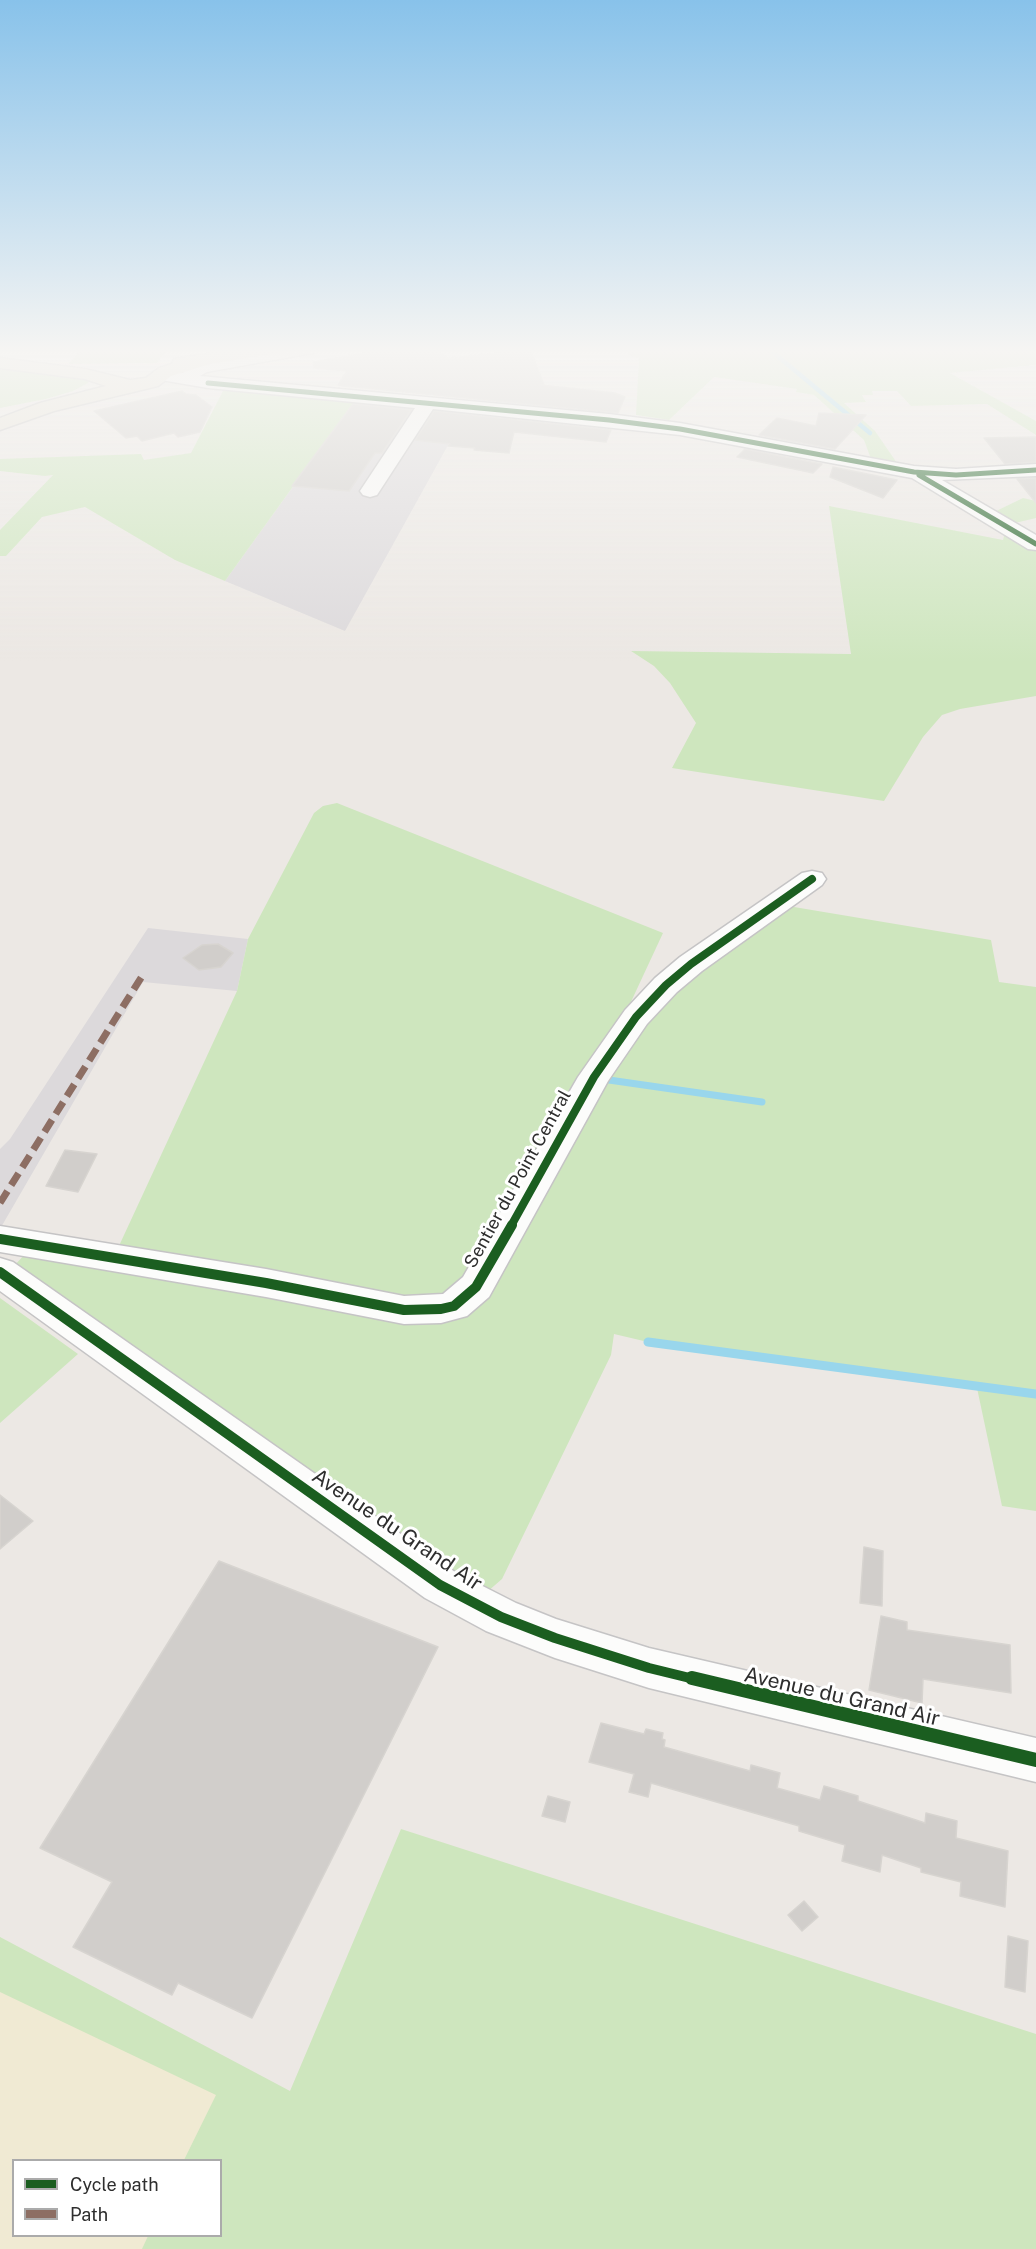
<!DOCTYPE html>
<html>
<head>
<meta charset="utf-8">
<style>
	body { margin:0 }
	#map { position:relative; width:1036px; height:2249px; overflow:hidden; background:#ece8e4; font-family:"Public Sans",sans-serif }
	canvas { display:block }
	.legend { position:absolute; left:12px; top:2159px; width:210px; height:78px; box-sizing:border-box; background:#fff; border:2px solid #ababab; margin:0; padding:8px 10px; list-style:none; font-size:18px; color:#2e2e2e }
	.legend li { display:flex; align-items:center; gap:12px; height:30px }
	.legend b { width:30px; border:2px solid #ababab }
</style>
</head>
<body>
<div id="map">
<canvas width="1036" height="2249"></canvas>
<ul class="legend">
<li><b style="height:8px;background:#1b5e20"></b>Cycle path</li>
<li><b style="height:8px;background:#8d6e63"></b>Path</li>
</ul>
</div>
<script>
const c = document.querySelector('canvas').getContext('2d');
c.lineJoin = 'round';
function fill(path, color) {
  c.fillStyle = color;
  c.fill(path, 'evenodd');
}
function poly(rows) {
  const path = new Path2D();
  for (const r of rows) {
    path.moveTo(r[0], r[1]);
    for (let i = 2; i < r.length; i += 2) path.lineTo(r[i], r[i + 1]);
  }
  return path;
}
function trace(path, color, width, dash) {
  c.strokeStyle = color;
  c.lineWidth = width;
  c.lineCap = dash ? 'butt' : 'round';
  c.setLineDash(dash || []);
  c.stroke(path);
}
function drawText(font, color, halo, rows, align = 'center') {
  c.font = font + ' "Public Sans",sans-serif';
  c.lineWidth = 6;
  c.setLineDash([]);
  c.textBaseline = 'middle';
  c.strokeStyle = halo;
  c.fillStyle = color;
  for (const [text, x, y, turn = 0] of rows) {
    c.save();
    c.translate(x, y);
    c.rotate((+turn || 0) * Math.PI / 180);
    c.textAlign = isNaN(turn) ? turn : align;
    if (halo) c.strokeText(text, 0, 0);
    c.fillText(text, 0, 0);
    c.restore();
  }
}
const industrial = poly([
	[354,402,467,411,345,631,225,581],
	[148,928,248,939,237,991,143,982,0,1229,0,1149,10,1139]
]);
const green = poly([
	[82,349,167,349,157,363,68,364],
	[646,349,1036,349,1036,365,950,373,1036,421,1036,435,987,404,911,406,897,391,872,391,873,395,862,395,866,402,844,403,875,431,897,463,871,459,864,440,814,395,796,392,797,389,714,377,669,420,636,415,639,358,628,355,628,351,648,350],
	[0,369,79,375,88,380,88,383,73,391,46,399,0,408],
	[224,389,354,402,225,581,175,560,85,507,42,517,6,556,0,556,0,530,53,475,45,476,0,471,0,459,141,454,144,460,191,453],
	[1023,498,1036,501,1036,518,1011,524,992,513],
	[829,506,1003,540,1005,532,1036,550,1036,696,960,709,942,715,923,737,884,801,672,768,696,723,670,683,654,666,631,651,851,654],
	[337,803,663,933,616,1034,478,1273,436,1303,118,1248,237,991,248,939,314,813,323,806],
	[788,906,991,940,999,982,1036,987,1036,1511,1002,1506,977,1388,648,1342,614,1334,611,1355,502,1579,487,1592,443,1566,11,1269,29,1250,456,1313,602,1079,678,983],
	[0,1298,78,1354,0,1423],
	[401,1829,1036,2034,1036,2249,0,2249,0,1937,290,2091],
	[14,2160,220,2160,220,2236,14,2236]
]);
const sand = poly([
	[0,1992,216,2095,184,2160,14,2160,14,2236,148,2236,142,2249,0,2249]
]);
const streamFar2 = poly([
	[769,349,870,433]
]);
const streamFar1 = poly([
	[602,1079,762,1102]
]);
const stream = poly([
	[648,1342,1036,1394]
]);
const building = poly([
	[387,349,434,349,448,358,527,350,528,353,532,353,544,385,541,385,615,393,625,397,618,413,343,386,338,385,347,371,314,368,313,362,387,349],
	[182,391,186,394,196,395,212,407,200,432,178,437,174,433,142,441,137,436,126,438,94,411,182,391],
	[353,404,411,410,382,453,375,453,349,491,292,486,353,404],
	[434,411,611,430,606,442,514,432,509,453,474,450,475,448,448,446,450,444,415,440,434,411],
	[819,413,866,415,835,449,759,435,777,418,816,426,819,413],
	[1036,437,1036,462,1005,464,984,438,1036,437],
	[745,449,822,464,813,473,737,457,745,449],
	[833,467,897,480,883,498,830,477,833,467],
	[1036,478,1036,503,1017,479,1036,478],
	[218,944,233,953,221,967,199,970,183,958,202,945,218,944],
	[65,1150,97,1154,78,1192,46,1186,65,1150],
	[0,1495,33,1521,0,1549,0,1495],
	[864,1547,883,1551,882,1606,860,1603,864,1547],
	[219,1561,438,1647,252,2018,178,1983,172,1995,73,1947,112,1882,40,1848,219,1561],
	[881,1616,907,1622,907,1630,1010,1645,1011,1693,923,1679,922,1703,869,1690,881,1616],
	[601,1723,644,1734,646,1729,663,1733,662,1739,665,1740,664,1747,750,1771,751,1765,780,1773,777,1788,820,1800,824,1786,858,1796,858,1801,925,1823,926,1813,957,1821,956,1838,1008,1851,1005,1907,960,1896,961,1882,921,1872,921,1868,882,1855,880,1872,842,1861,845,1845,799,1831,799,1826,651,1783,648,1797,629,1792,634,1774,589,1762,601,1723],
	[548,1796,570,1802,565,1822,542,1816,548,1796],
	[804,1901,818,1917,802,1931,788,1915,804,1901],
	[1008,1936,1028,1941,1025,1992,1005,1987,1008,1936]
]);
const minor = poly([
	[280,349,316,349,313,353,307,354,207,372,200,376,609,414,680,423,914,466,956,469,1036,464,1036,476,942,480,1036,535,1036,550,1028,549,912,478,680,435,433,409,377,495,370,497,363,495,360,491,415,408,208,388,161,380,155,379,152,375,155,371,161,370,183,373,186,369,196,364,280,349],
	[812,871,822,873,826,879,822,885,702,971,677,992,647,1024,608,1081,489,1297,467,1316,441,1323,404,1324,266,1297,0,1252,0,1226,266,1269,404,1296,443,1294,463,1277,578,1077,625,1010,655,978,680,957,802,873,812,871],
	[0,1258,13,1262,455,1572,516,1603,556,1619,649,1648,1036,1738,1036,1782,649,1688,555,1658,486,1631,425,1598,0,1291,0,1258]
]);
const major = poly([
	[240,349,282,349,279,353,273,354,210,364,171,376,158,386,54,411,0,430,0,418,40,403,106,386,85,379,0,368,0,358,85,369,130,380,146,378,159,368,172,364,174,359,240,349]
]);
const quiet = poly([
	[0,1203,144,973]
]);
const cyclewayFar3 = poly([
	[208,383,609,420,680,429,914,472,956,475,1036,470],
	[919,475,1036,544]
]);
const cyclewayFar2 = poly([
	[511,1226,594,1077,636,1017,666,985,691,964,812,879]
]);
const cyclewayFar1 = poly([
	[0,1239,266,1283,404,1310,441,1309,454,1306,476,1287,512,1225],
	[0,1272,440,1585,501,1617,555,1638,649,1668,698,1680]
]);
const cycleway = poly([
	[692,1678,1036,1760]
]);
const streetNames = [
	["Sentier du Point Central",518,1179,-61]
];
const nearStreetnames = [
	["Avenue du Grand Air",397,1530,34],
	["Avenue du Grand Air",842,1697,13]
];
fill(industrial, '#dcd9db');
fill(green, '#cee6be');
fill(sand, '#f0ead3');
trace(streamFar2, '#99d6ec', 4.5);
trace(streamFar1, '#99d6ec', 7);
trace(stream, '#99d6ec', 9);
fill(building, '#d1cecb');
trace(building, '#d7d4d0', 1.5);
trace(minor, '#c5c4c5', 3);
trace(major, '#c6c5c4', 3);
fill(minor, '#fcfcfb');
fill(major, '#e8e4d6');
trace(quiet, '#8d6e63', 7, [14, 7]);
trace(cyclewayFar3, '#1b5e20', 5);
trace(cyclewayFar2, '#1b5e20', 8);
trace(cyclewayFar1, '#1b5e20', 10);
trace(cycleway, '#1b5e20', 14);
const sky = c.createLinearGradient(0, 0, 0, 663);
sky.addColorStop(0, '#88c2ea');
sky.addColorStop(0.53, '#f6f5f3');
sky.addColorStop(1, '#f6f5f300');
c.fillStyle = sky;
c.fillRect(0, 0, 1036, 663);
drawText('18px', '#2e2e2e', '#fff', streetNames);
drawText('21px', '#2e2e2e', '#fff', nearStreetnames);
</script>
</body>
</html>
